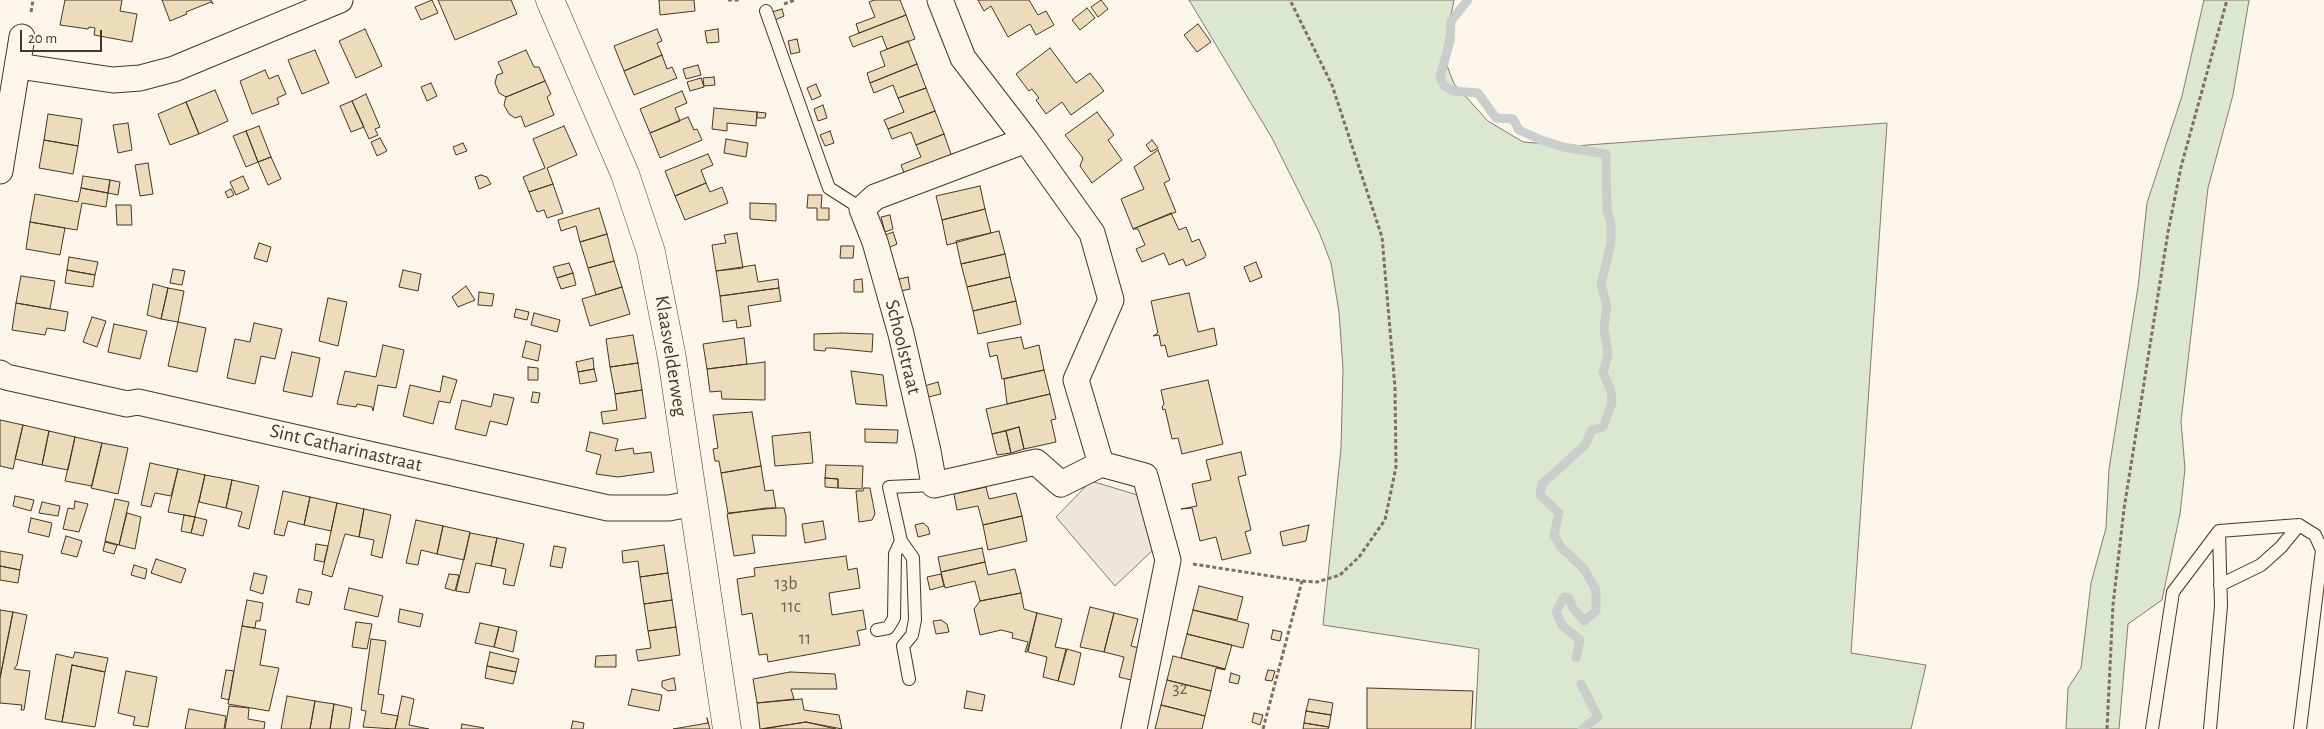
<!DOCTYPE html>
<html>
<head>
<meta charset="utf-8">
<style>
	body { margin:0 }
	#map { position:relative; width:2324px; height:729px; overflow:hidden; background:#fbf6e9; font-family:"Alegreya Sans",sans-serif }
	canvas { display:block }
	.scale { position:absolute; left:20px; top:30px; width:82px; height:22px; box-sizing:border-box; border:2px solid #4a3520; border-top:0; padding-left:6px; font-size:15px; line-height:18px; white-space:nowrap; color:#4a3520; -webkit-text-stroke:4px #fbf6e9; paint-order:stroke }
</style>
</head>
<body>
<div id="map">
<canvas width="2324" height="729"></canvas>
<div class="scale">20 m</div>
</div>
<script>
const c = document.querySelector('canvas').getContext('2d');
c.lineJoin = 'round';
function fill(path, color) {
  c.fillStyle = color;
  c.fill(path, 'evenodd');
}
function poly(rows) {
  const path = new Path2D();
  for (const r of rows) {
    path.moveTo(r[0], r[1]);
    for (let i = 2; i < r.length; i += 2) path.lineTo(r[i], r[i + 1]);
  }
  return path;
}
function trace(path, color, width, dash) {
  c.strokeStyle = color;
  c.lineWidth = width;
  c.lineCap = dash ? 'butt' : 'round';
  c.setLineDash(dash || []);
  c.stroke(path);
}
function drawText(font, color, halo, rows, align = 'center') {
  c.font = font + ' "Alegreya Sans",sans-serif';
  c.lineWidth = 4;
  c.setLineDash([]);
  c.textBaseline = 'middle';
  c.strokeStyle = halo;
  c.fillStyle = color;
  for (const [text, x, y, turn = 0] of rows) {
    c.save();
    c.translate(x, y);
    c.rotate((+turn || 0) * Math.PI / 180);
    c.textAlign = isNaN(turn) ? turn : align;
    if (halo) c.strokeText(text, 0, 0);
    c.fillText(text, 0, 0);
    c.restore();
  }
}
const green = poly([
	[1189,0,1454,0,1443,55,1454,84,1488,121,1523,142,1574,146,1887,123,1851,653,1926,665,1911,729,1475,729,1479,649,1323,625,1341,448,1343,369,1339,312,1331,263,1319,232,1272,138,1189,0],
	[2204,0,2249,0,2233,95,2208,188,2181,421,2185,469,2180,514,2162,600,2128,624,2119,729,2066,729,2068,688,2081,668,2091,583,2106,528,2109,469,2138,287,2147,203,2182,96,2204,0]
]);
const parking = poly([
	[1091,481,1141,496,1154,549,1115,586,1056,517,1091,481]
]);
const stream = poly([
	[1468,0,1451,21,1450,41,1440,77,1444,86,1454,91,1478,93,1496,118,1513,119,1519,130,1541,140,1563,147,1606,154,1607,210,1611,224,1611,243,1601,284,1607,306,1604,328,1608,355,1603,372,1611,391,1612,403,1603,427,1592,430,1585,445,1542,484,1540,495,1559,513,1554,535,1561,547,1584,569,1596,590,1596,611,1584,621,1573,608,1569,598,1564,597,1556,612,1562,625,1580,640,1576,658],
	[1581,684,1598,717,1582,729]
]);
const building = poly([
	[65,0,122,0,120,11,137,14,132,42,94,35,95,28,89,27,88,29,60,25,65,0],
	[162,0,211,0,213,4,211,2,186,12,187,14,170,21,162,0],
	[432,0,438,13,421,20,415,7,432,0],
	[438,0,511,0,517,14,455,40,438,0],
	[659,0,694,0,695,11,660,15,659,0],
	[874,0,900,0,906,15,859,33,856,24,875,17,869,2,874,0],
	[978,0,1029,0,1038,15,1046,11,1054,25,1036,35,1030,24,1008,37,991,6,984,11,978,0],
	[1101,0,1108,9,1098,17,1091,7,1101,0],
	[1087,8,1095,18,1080,30,1072,20,1087,8],
	[782,9,784,16,775,20,772,12,782,9],
	[906,15,915,39,887,49,882,36,853,47,849,37,906,15],
	[1198,24,1211,42,1197,52,1184,35,1198,24],
	[365,29,382,66,356,78,339,41,365,29],
	[657,29,662,41,657,43,662,55,624,71,614,46,657,29],
	[718,29,719,42,707,43,705,31,718,29],
	[797,39,800,52,791,54,788,41,797,39],
	[908,41,917,64,870,83,867,73,885,66,880,52,908,41],
	[1050,48,1076,83,1090,73,1104,91,1071,115,1062,102,1046,114,1036,100,1039,98,1032,89,1029,91,1016,74,1050,48],
	[315,50,329,83,302,94,288,60,315,50],
	[526,50,534,67,539,67,545,81,506,97,499,93,495,83,497,75,503,73,498,62,526,50],
	[662,55,667,69,672,67,677,78,634,95,624,71,662,55],
	[917,64,926,88,898,98,893,85,874,93,870,83,917,64],
	[698,65,701,75,686,79,683,69,698,65],
	[265,70,269,79,278,75,286,94,277,98,279,104,252,114,240,81,265,70],
	[714,77,715,85,704,86,703,78,714,77],
	[701,78,704,87,690,91,687,82,701,78],
	[545,81,551,94,547,97,554,115,525,127,521,116,515,118,509,114,504,105,506,97,545,81],
	[431,83,437,96,427,101,421,87,431,83],
	[816,84,821,96,812,100,807,88,816,84],
	[926,88,935,111,888,129,884,120,904,112,898,98,926,88],
	[215,90,228,121,199,134,186,102,215,90],
	[682,91,687,103,675,108,680,121,650,133,640,109,682,91],
	[366,94,380,127,375,129,378,135,369,139,352,101,366,94],
	[352,101,364,127,351,132,340,106,352,101],
	[186,102,199,134,170,145,158,114,186,102],
	[823,105,827,118,818,121,814,109,823,105],
	[714,108,757,112,756,126,727,123,727,131,712,129,714,108],
	[935,111,944,134,916,145,911,132,892,139,888,129,935,111],
	[757,112,766,113,765,118,757,118,757,112],
	[1097,112,1114,135,1108,140,1122,160,1092,183,1080,166,1083,158,1065,135,1097,112],
	[48,114,82,119,78,146,44,140,48,114],
	[688,117,694,130,697,129,702,140,660,158,650,133,688,117],
	[128,123,132,150,118,153,113,125,128,123],
	[259,126,271,157,258,162,246,131,259,126],
	[564,126,577,155,547,168,553,184,529,192,523,177,545,168,533,139,564,126],
	[246,131,258,162,246,167,233,136,246,131],
	[830,131,834,143,825,146,820,135,830,131],
	[944,134,952,157,905,175,901,165,921,157,916,145,944,134],
	[380,138,387,151,377,156,371,142,380,138],
	[726,139,748,143,746,157,724,153,726,139],
	[44,140,78,146,73,174,39,168,44,140],
	[1152,140,1158,148,1151,152,1146,145,1152,140],
	[463,143,467,151,456,155,453,147,463,143],
	[1158,150,1170,180,1164,183,1176,212,1133,229,1121,199,1144,189,1134,167,1158,150],
	[708,154,713,165,701,170,706,183,675,196,665,171,708,154],
	[271,157,281,179,268,185,258,162,271,157],
	[148,163,153,194,140,196,135,165,148,163],
	[481,175,487,177,491,184,479,189,475,177,481,175],
	[83,176,110,180,108,193,81,188,83,176],
	[243,176,249,189,236,195,230,182,243,176],
	[110,180,120,182,118,195,108,193,110,180],
	[706,183,710,192,722,187,728,203,685,220,675,196,706,183],
	[553,184,563,213,547,218,544,210,537,212,529,192,553,184],
	[980,186,985,209,942,220,936,196,980,186],
	[81,188,108,193,106,207,82,203,77,230,30,222,35,194,78,202,81,188],
	[231,189,234,195,228,198,225,192,231,189],
	[808,195,822,195,821,208,829,208,829,220,817,220,817,208,807,208,808,195],
	[750,203,776,204,776,221,750,219,750,203],
	[116,205,131,205,132,225,117,225,116,205],
	[599,208,607,234,580,242,576,226,561,231,558,220,599,208],
	[985,209,991,233,947,245,942,220,985,209],
	[1171,213,1179,230,1186,227,1192,242,1199,239,1206,255,1204,258,1186,266,1183,259,1169,265,1164,253,1142,262,1136,249,1145,245,1138,229,1133,229,1171,213],
	[890,215,893,229,885,232,881,217,890,215],
	[30,222,65,228,60,255,26,249,30,222],
	[999,231,1005,254,961,264,956,241,999,231],
	[893,232,897,244,888,248,883,236,893,232],
	[737,233,743,268,716,271,712,245,726,243,724,235,737,233],
	[607,234,614,261,588,268,580,242,607,234],
	[259,243,271,247,267,262,254,258,259,243],
	[841,246,854,246,853,258,840,258,841,246],
	[1005,254,1010,277,967,287,961,264,1005,254],
	[69,257,98,262,95,275,67,270,69,257],
	[614,261,622,287,596,295,588,268,614,261],
	[1256,262,1262,277,1250,282,1244,267,1256,262],
	[569,263,573,273,557,278,553,267,569,263],
	[755,265,758,282,778,279,779,288,720,296,716,271,755,265],
	[173,269,185,271,182,285,170,283,173,269],
	[67,270,95,275,93,287,65,283,67,270],
	[403,270,421,274,418,291,399,287,403,270],
	[573,273,576,285,561,289,557,278,573,273],
	[21,276,55,281,50,309,16,303,21,276],
	[908,277,910,289,901,291,899,279,908,277],
	[1010,277,1016,301,973,311,967,287,1010,277],
	[862,279,863,292,854,292,854,280,862,279],
	[153,284,168,288,161,319,147,315,153,284],
	[466,286,475,300,458,307,452,297,466,286],
	[622,287,630,314,590,326,582,299,622,287],
	[168,288,184,291,178,322,161,319,168,288],
	[779,288,781,301,748,306,751,326,737,328,736,320,723,322,720,296,779,288],
	[479,292,494,294,492,306,478,305,479,292],
	[1189,293,1198,332,1214,328,1217,345,1168,357,1165,345,1161,346,1159,335,1153,336,1158,333,1151,301,1189,293],
	[328,298,347,302,338,346,319,341,328,298],
	[1016,301,1021,324,978,334,973,311,1016,301],
	[16,303,68,312,65,331,47,328,45,335,12,330,16,303],
	[516,309,529,312,527,320,514,317,516,309],
	[534,313,560,320,557,332,531,325,534,313],
	[92,317,106,321,97,347,83,342,92,317],
	[178,322,206,328,197,372,168,366,178,322],
	[254,323,282,329,275,359,261,356,255,384,227,378,235,339,250,342,254,323],
	[114,324,147,331,140,359,108,352,114,324],
	[841,333,873,334,872,352,832,348,826,348,825,351,814,350,814,334,841,333],
	[633,335,638,363,610,367,606,339,633,335],
	[1021,337,1024,349,1039,345,1044,370,1002,379,997,355,990,357,987,343,1021,337],
	[744,338,747,364,707,369,703,344,744,338],
	[526,341,541,345,538,361,522,357,526,341],
	[383,345,404,350,396,388,378,385,373,411,372,407,357,404,356,407,337,404,345,371,376,377,383,345],
	[292,352,320,358,312,397,283,391,292,352],
	[593,358,594,369,578,372,576,362,593,358],
	[765,362,765,400,722,399,721,391,710,392,707,369,765,362],
	[638,363,642,390,615,394,610,367,638,363],
	[528,367,538,368,538,380,528,380,528,367],
	[594,369,597,381,580,384,578,372,594,369],
	[1044,370,1050,394,1007,404,1004,379,1044,370],
	[851,371,883,375,887,406,856,404,851,371],
	[443,376,457,380,450,403,439,401,433,424,403,416,410,385,440,392,443,376],
	[1208,380,1223,444,1182,454,1178,438,1172,439,1165,409,1163,410,1162,407,1164,404,1161,390,1208,380],
	[938,382,941,394,924,398,921,387,938,382],
	[642,390,646,418,603,424,601,412,617,410,615,394,642,390],
	[533,392,540,393,538,403,531,402,533,392],
	[494,394,514,398,507,425,490,421,486,436,455,429,462,400,491,407,494,394],
	[1050,394,1056,419,1051,420,1056,442,1024,449,1019,427,992,434,986,409,1050,394],
	[752,412,761,466,721,473,719,461,715,461,713,449,718,448,713,415,752,412],
	[0,420,23,425,13,469,0,466,0,420],
	[23,425,49,431,42,465,15,459,23,425],
	[1019,427,1024,449,1011,453,1006,431,1019,427],
	[865,429,898,430,897,443,865,442,865,429],
	[49,431,75,437,68,470,42,465,49,431],
	[1006,431,1011,453,997,455,992,434,1006,431],
	[590,432,618,439,615,451,633,448,634,454,651,452,654,472,618,477,596,474,601,455,586,451,590,432],
	[810,432,813,463,775,466,772,436,810,432],
	[75,437,102,443,92,486,65,481,75,437],
	[102,443,128,448,118,494,91,488,102,443],
	[1241,452,1246,475,1238,477,1251,530,1245,532,1251,553,1222,560,1216,537,1200,541,1192,508,1181,509,1197,506,1192,484,1211,480,1206,460,1241,452],
	[150,463,178,469,171,496,155,493,151,507,141,505,150,463],
	[826,465,863,466,862,489,838,488,838,479,825,478,826,465],
	[761,466,765,491,773,490,776,508,728,513,721,473,761,466],
	[178,469,205,475,195,517,168,512,178,469],
	[205,475,232,480,226,508,199,502,205,475],
	[825,478,838,479,838,488,825,487,825,478],
	[232,480,259,486,249,529,238,526,242,512,226,508,232,480],
	[986,487,989,499,1016,493,1022,516,983,525,978,506,957,510,954,494,986,487],
	[864,488,870,488,875,514,872,520,859,522,856,491,863,491,864,488],
	[283,491,310,497,304,525,288,521,284,536,274,534,283,491],
	[15,496,34,500,31,511,13,506,15,496],
	[310,497,337,503,331,531,304,525,310,497],
	[115,499,129,502,119,545,105,541,115,499],
	[75,501,88,504,79,532,63,529,68,508,74,509,75,501],
	[42,502,60,506,58,516,39,513,42,502],
	[337,503,364,509,359,537,345,534,332,577,322,574,337,503],
	[766,508,784,508,786,517,786,536,752,535,755,553,734,556,727,514,766,508],
	[364,509,391,515,382,558,371,555,374,540,359,537,364,509],
	[127,513,141,517,135,549,119,545,127,513],
	[184,515,195,517,191,533,181,531,184,515],
	[1022,516,1027,541,988,550,983,525,1022,516],
	[195,517,207,520,203,536,191,533,195,517],
	[31,518,52,523,49,537,28,532,31,518],
	[416,520,443,526,437,554,421,550,418,565,406,563,416,520],
	[823,521,826,539,805,543,802,524,823,521],
	[923,523,928,527,930,534,918,537,915,525,923,523],
	[1309,525,1306,541,1283,546,1280,532,1309,525],
	[443,526,470,532,464,560,437,554,443,526],
	[470,533,497,538,491,566,476,563,469,593,456,591,470,533],
	[66,536,82,541,77,557,61,553,66,536],
	[497,538,524,544,514,586,503,584,506,569,491,566,497,538],
	[105,542,117,545,114,554,103,551,105,542],
	[316,544,328,546,324,562,314,560,316,544],
	[664,545,668,573,640,577,638,561,623,563,622,551,664,545],
	[554,546,566,548,562,568,550,566,554,546],
	[982,548,985,562,941,572,938,557,982,548],
	[0,551,23,555,20,570,0,566,0,551],
	[846,556,848,570,857,568,860,588,829,593,832,615,863,610,866,629,857,631,860,645,768,662,767,654,759,655,752,613,742,615,737,579,755,576,754,568,846,556],
	[156,559,186,569,181,583,151,573,156,559],
	[985,562,988,575,1015,569,1021,593,980,601,975,581,945,588,941,572,985,562],
	[134,565,147,569,145,579,131,575,134,565],
	[0,566,20,570,18,583,0,580,0,566],
	[254,573,267,576,263,594,250,590,254,573],
	[668,573,672,600,644,604,640,577,668,573],
	[449,574,459,575,455,591,445,588,449,574],
	[941,574,944,586,930,590,927,577,941,574],
	[1199,586,1243,597,1237,620,1193,610,1199,586],
	[349,588,383,596,378,617,344,609,349,588],
	[299,589,312,592,309,605,296,602,299,589],
	[1021,593,1024,609,1037,613,1027,652,1025,652,1028,642,1012,638,1013,633,1001,630,980,635,974,609,980,601,1021,593],
	[247,600,263,603,260,621,256,621,255,628,242,626,247,600],
	[672,600,676,627,648,631,644,604,672,600],
	[1090,607,1114,613,1104,652,1080,647,1090,607],
	[400,609,423,614,420,627,398,622,400,609],
	[0,610,13,612,0,678,0,610],
	[1193,610,1249,624,1243,648,1187,634,1193,610],
	[13,612,27,615,17,665,14,669,30,671,24,710,21,710,22,705,0,703,0,678,13,612],
	[1037,613,1062,619,1055,647,1066,649,1058,681,1043,677,1047,657,1028,652,1037,613],
	[1114,613,1138,619,1131,646,1143,649,1135,681,1119,677,1124,657,1104,652,1114,613],
	[941,620,947,624,949,632,936,634,933,621,941,620],
	[356,622,372,624,367,649,352,647,356,622],
	[480,623,499,627,494,647,475,643,480,623],
	[242,626,266,630,260,665,279,668,269,711,228,704,242,626],
	[499,627,517,631,513,652,494,647,499,627],
	[676,627,680,655,638,661,636,650,651,648,648,631,676,627],
	[1273,630,1282,632,1280,641,1271,639,1273,630],
	[1187,634,1232,645,1225,669,1181,658,1187,634],
	[371,639,386,641,378,694,384,695,381,713,398,716,395,729,363,727,366,711,361,710,371,639],
	[1067,649,1081,653,1074,685,1058,681,1067,649],
	[75,652,108,658,105,672,72,665,62,722,45,719,56,654,73,658,75,652],
	[490,652,519,659,516,672,487,666,490,652],
	[616,655,616,667,595,667,596,656,616,655],
	[1173,656,1225,669,1225,670,1216,668,1211,691,1167,680,1173,656],
	[72,665,105,672,95,727,62,722,72,665],
	[487,666,516,672,513,684,485,678,487,666],
	[226,670,234,671,229,700,221,698,226,670],
	[1268,670,1275,671,1272,681,1265,680,1268,670],
	[126,671,157,677,148,727,133,725,135,717,118,713,126,671],
	[790,672,835,674,837,689,791,689,794,699,757,703,753,679,790,672],
	[1231,673,1240,676,1238,684,1229,682,1231,673],
	[674,678,676,690,668,691,662,687,662,681,674,678],
	[1167,680,1211,691,1205,716,1161,705,1167,680],
	[1367,688,1473,691,1471,729,1367,729,1367,688],
	[632,689,662,695,659,711,628,705,632,689],
	[967,691,985,695,982,711,964,708,967,691],
	[287,696,315,701,310,729,281,729,287,696],
	[402,696,414,699,409,725,429,729,395,729,402,696],
	[802,699,804,710,839,715,842,729,806,722,760,729,757,703,802,699],
	[1309,699,1333,703,1331,715,1306,711,1309,699],
	[315,701,334,704,330,729,310,729,315,701],
	[334,704,352,708,349,729,330,729,334,704],
	[1161,705,1205,716,1202,729,1155,729,1161,705],
	[229,706,249,708,248,719,265,722,264,729,225,729,229,706],
	[189,709,226,716,224,729,185,729,189,709],
	[1306,711,1331,715,1329,727,1304,723,1306,711],
	[1254,713,1263,715,1260,725,1252,722,1254,713],
	[707,718,710,729,673,729,708,723,707,718],
	[573,721,584,723,583,729,571,729,573,721],
	[806,722,836,729,763,729,806,722],
	[1304,723,1329,727,1328,729,1303,729,1304,723],
	[462,724,484,728,483,729,461,729,462,724]
]);
const path = poly([
	[728,0,740,0],
	[784,4,795,0],
	[31,12,33,0],
	[1193,564,1302,581,1317,582,1340,575,1359,557,1385,520,1396,467,1395,388,1382,237,1332,85,1290,0],
	[1263,729,1302,581],
	[2107,729,2113,605,2124,509,2168,232,2181,167,2227,0]
]);
const service = poly([
	[766,11,829,188,862,209],
	[2220,585,2261,565,2281,547,2299,525],
	[877,630,888,628,894,618,895,554,901,541],
	[909,679,903,646,912,635,915,620,913,558,901,541,889,487,934,485],
	[2152,729,2173,592,2219,531,2299,525,2315,535,2322,550,2300,729],
	[2210,729,2221,606,2219,531]
]);
const minor = poly([
	[940,0,963,58,1026,140,875,197,862,209,875,242,901,334,928,451,934,485,1036,462,1061,484,1101,464,1145,476,1168,560,1134,729],
	[18,66,113,80,140,78,174,69,340,0],
	[1026,140,1092,233,1111,300,1076,380,1101,464],
	[0,171,22,37],
	[0,373,6,377,127,404,138,402,608,508,669,508,694,503]
]);
const tertiary = poly([
	[550,0,625,174,651,252,672,358,727,729]
]);
const numberNames = [
	["13b",786,584],
	["11c",791,607],
	["11",805,639],
	["32",1180,689]
];
const streetNames = [
	["Schoolstraat",903,347,76],
	["Klaasvelderweg",671,356,81],
	["Sint Catharinastraat",346,448,13]
];
fill(green, '#dce7d0');
trace(green, '#887966', 1);
fill(parking, '#ede7d9');
trace(parking, '#887966', 1);
trace(stream, '#c9cecd', 9);
fill(building, '#ecdcbc');
trace(building, '#4a3520', 1);
trace(service, '#4a3520', 14);
trace(minor, '#4a3520', 27);
trace(tertiary, '#4a3520', 29);
trace(path, '#7f6f5c', 3, [4, 2.5]);
trace(service, '#fbf6e9', 12);
trace(minor, '#fbf6e9', 25);
trace(tertiary, '#fbf6e9', 28);
drawText('18px', '#725f47', null, numberNames);
drawText('20px', '#4a3520', '#fbf6e9', streetNames);
</script>
</body>
</html>
